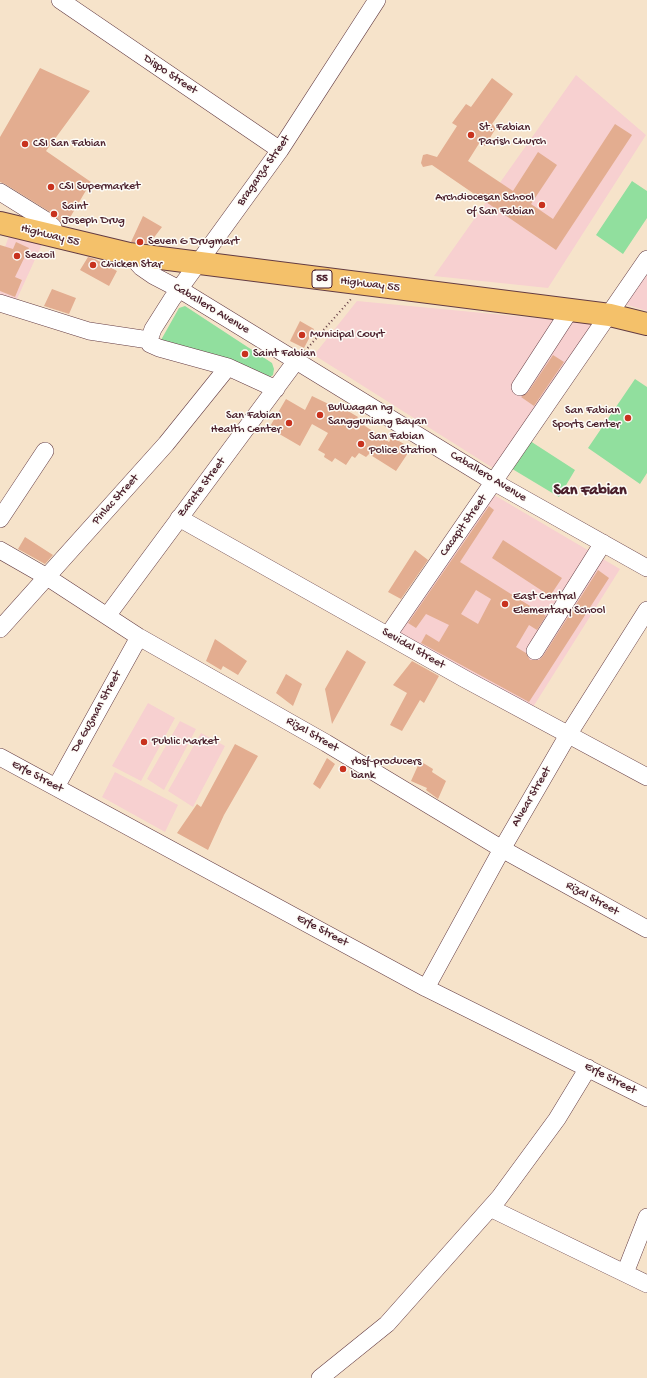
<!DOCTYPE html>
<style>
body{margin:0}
canvas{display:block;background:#f6e3ca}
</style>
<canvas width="647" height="1378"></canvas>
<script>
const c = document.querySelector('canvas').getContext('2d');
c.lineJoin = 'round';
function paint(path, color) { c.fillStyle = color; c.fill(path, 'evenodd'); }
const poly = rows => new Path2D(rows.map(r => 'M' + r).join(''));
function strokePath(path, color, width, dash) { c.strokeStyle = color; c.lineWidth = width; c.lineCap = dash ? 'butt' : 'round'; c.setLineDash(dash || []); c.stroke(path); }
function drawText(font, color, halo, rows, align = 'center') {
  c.font = font + ' "Gochi Hand",sans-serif'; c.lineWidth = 3; c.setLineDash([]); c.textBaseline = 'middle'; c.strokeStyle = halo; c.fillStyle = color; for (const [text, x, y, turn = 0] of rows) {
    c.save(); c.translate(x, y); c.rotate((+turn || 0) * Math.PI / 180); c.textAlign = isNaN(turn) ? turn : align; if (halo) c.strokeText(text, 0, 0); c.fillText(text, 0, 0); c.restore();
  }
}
paint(poly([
 [576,75,646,135,548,288,434,276],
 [11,231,43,242,16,301,0,294,0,260],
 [647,270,647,311,624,304],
 [357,301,599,324,493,468,314,355],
 [489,492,620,569,528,715,390,639],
 [148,703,175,718,141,781,112,766],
 [180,721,196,729,164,790,147,779],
 [201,733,225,746,193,807,168,791],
 [115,772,178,805,165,832,102,797]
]), '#f7d0d0');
paint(poly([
 [632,181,647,191,647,218,623,254,596,235],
 [185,306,272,363,274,369,273,375,270,377,161,340,179,308],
 [635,379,647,387,647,473,640,484,588,448],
 [527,439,575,470,559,497,509,467]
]), '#91df9e');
paint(poly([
 [40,68,90,91,46,151,91,182,65,226,50,212,5,184,0,182,0,137],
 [492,78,513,94,492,124,496,128,485,146,480,142,468,161,513,191,538,152,557,165,531,204,553,219,615,124,632,135,556,250,432,165,423,167,421,163,423,155,427,154,437,157,457,126,452,123,466,104,471,107],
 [143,216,162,227,149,244,131,242],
 [16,242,29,248,15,277,22,280,15,297,0,291,0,245,13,249],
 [88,257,95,259,117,271,109,286,80,270],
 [52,289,76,298,69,314,44,306],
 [300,321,314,329,304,348,290,341],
 [553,355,564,362,534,406,521,397,528,392],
 [312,396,341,410,343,408,358,417,356,420,389,442,392,437,404,444,401,448,408,453,396,471,369,454,366,457,359,453,355,458,352,456,346,465,335,458,332,462,324,457,325,454,318,450,328,433,312,424,300,446,269,428,286,399,305,410],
 [489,506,494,510,460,562,546,616,537,630,529,625,516,647,526,653,530,660,539,660,543,656,598,570,609,578,529,702,421,643,426,634,439,642,449,625,426,614,416,628,408,623],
 [476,590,491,599,478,624,461,614],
 [25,537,53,555,45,564,18,549],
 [503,540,562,578,550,596,492,558],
 [415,550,428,560,401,599,388,592],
 [215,639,247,661,238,675,223,666,221,670,206,661],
 [347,650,366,662,332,724,325,689],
 [412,661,439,676,424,703,420,700,402,731,390,725,407,693,393,685],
 [286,674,302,684,293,706,276,693],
 [235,744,258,756,224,815,208,850,177,833,197,804,201,807],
 [327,758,335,764,320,789,313,784],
 [420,761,433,769,432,772,446,781,438,799,426,790,427,788,411,781]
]), '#e3ad90');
const minor = poly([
 [60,0,280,150],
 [0,192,45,220,53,227,54,237],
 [129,254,141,267,154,276,179,289,494,482,647,568],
 [0,303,89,331,149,340],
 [149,340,153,329,172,299,280,150,377,0],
 [149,340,150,344,159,348,228,367,276,389],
 [520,387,570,310],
 [179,518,465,679,647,777],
 [0,519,45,451],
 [0,550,47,577,139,637,326,743,502,849,647,929],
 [107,616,296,361],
 [0,629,166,444,228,367],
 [388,635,647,259],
 [535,651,603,543],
 [0,757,426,988,647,1098],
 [56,787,139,637],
 [426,988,502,849,568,735,647,610],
 [490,1208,647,1284],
 [625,1273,647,1217],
 [320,1378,387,1324,499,1198,557,1119,588,1068]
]);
const highway = poly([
 [0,223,129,254,610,315,647,324]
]);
strokePath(minor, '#643c43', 18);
strokePath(highway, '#643c43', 24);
strokePath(poly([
 [305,351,351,299]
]), '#643c43', 2, [1, 3]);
strokePath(minor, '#fff', 17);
strokePath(highway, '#f4c16a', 22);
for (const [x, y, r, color] of [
 [471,135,4,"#c8321e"],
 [25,144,4,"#c8321e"],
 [51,187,4,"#c8321e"],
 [542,205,4,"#c8321e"],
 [54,214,4,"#c8321e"],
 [140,242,4,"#c8321e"],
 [17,256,4,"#c8321e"],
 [93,265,4,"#c8321e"],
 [302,335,4,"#c8321e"],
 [245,354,4,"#c8321e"],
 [320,415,4,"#c8321e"],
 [628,418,4,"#c8321e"],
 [289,423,4,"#c8321e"],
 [361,444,4,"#c8321e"],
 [505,604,4,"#c8321e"],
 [144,742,4,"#c8321e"],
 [343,769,4,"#c8321e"]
]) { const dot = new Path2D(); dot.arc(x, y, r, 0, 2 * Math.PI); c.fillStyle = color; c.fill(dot); strokePath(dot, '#fdfcf7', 1.5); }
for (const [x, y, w] of [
 [322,279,20]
]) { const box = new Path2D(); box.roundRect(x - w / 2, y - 9, w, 18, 3); c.fillStyle = '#fdfcf7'; c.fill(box); strokePath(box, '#4a1f2b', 1); }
drawText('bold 11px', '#4a1f2b', null, [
 ["55",322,279]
]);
drawText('12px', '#4a1f2b', '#fdfcf7', [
 ["Dispo Street",170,75,34],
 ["Braganza Street",264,171,-55],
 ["Highway 55",50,236,14],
 ["Highway 55",370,285,7],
 ["Caballero Avenue",211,309,31],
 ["Caballero Avenue",488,477,31],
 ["Zarate Street",202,488,-53],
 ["Pinlac Street",116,500,-48],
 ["Cacapit Street",464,526,-55],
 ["Sevidal Street",413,649,30],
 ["De Guzman Street",97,712,-61],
 ["Rizal Street",312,735,30],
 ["Erfe Street",37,777,28],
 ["Alvear Street",532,797,-60],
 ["Rizal Street",592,899,29],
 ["Erfe Street",322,931,28],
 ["Erfe Street",610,1079,27]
]);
drawText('12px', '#4a1f2b', '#fdfcf7', [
 ["St. Fabian",479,128],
 ["Parish Church",479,142],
 ["CSI San Fabian",33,144],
 ["CSI Supermarket",59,187],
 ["Archdiocesan School",534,198,"right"],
 ["of San Fabian",534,212,"right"],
 ["Saint",62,207],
 ["Joseph Drug",62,221],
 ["Seven G Drugmart",148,242],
 ["Seaoil",25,256],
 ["Chicken Star",101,265],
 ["Municipal Court",310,335],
 ["Saint Fabian",253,354],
 ["Bulwagan ng",328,408],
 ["Sangguniang Bayan",328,422],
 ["San Fabian",620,411,"right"],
 ["Sports Center",620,425,"right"],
 ["San Fabian",281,416,"right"],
 ["Health Center",281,430,"right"],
 ["San Fabian",369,437],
 ["Police Station",369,451],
 ["East Central",513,597],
 ["Elementary School",513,611],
 ["Public Market",152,742],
 ["rbsf-producers",351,762],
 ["bank",351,776]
], 'left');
drawText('bold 16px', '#4a1f2b', '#fdfcf7', [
 ["San Fabian",590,492]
]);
</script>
